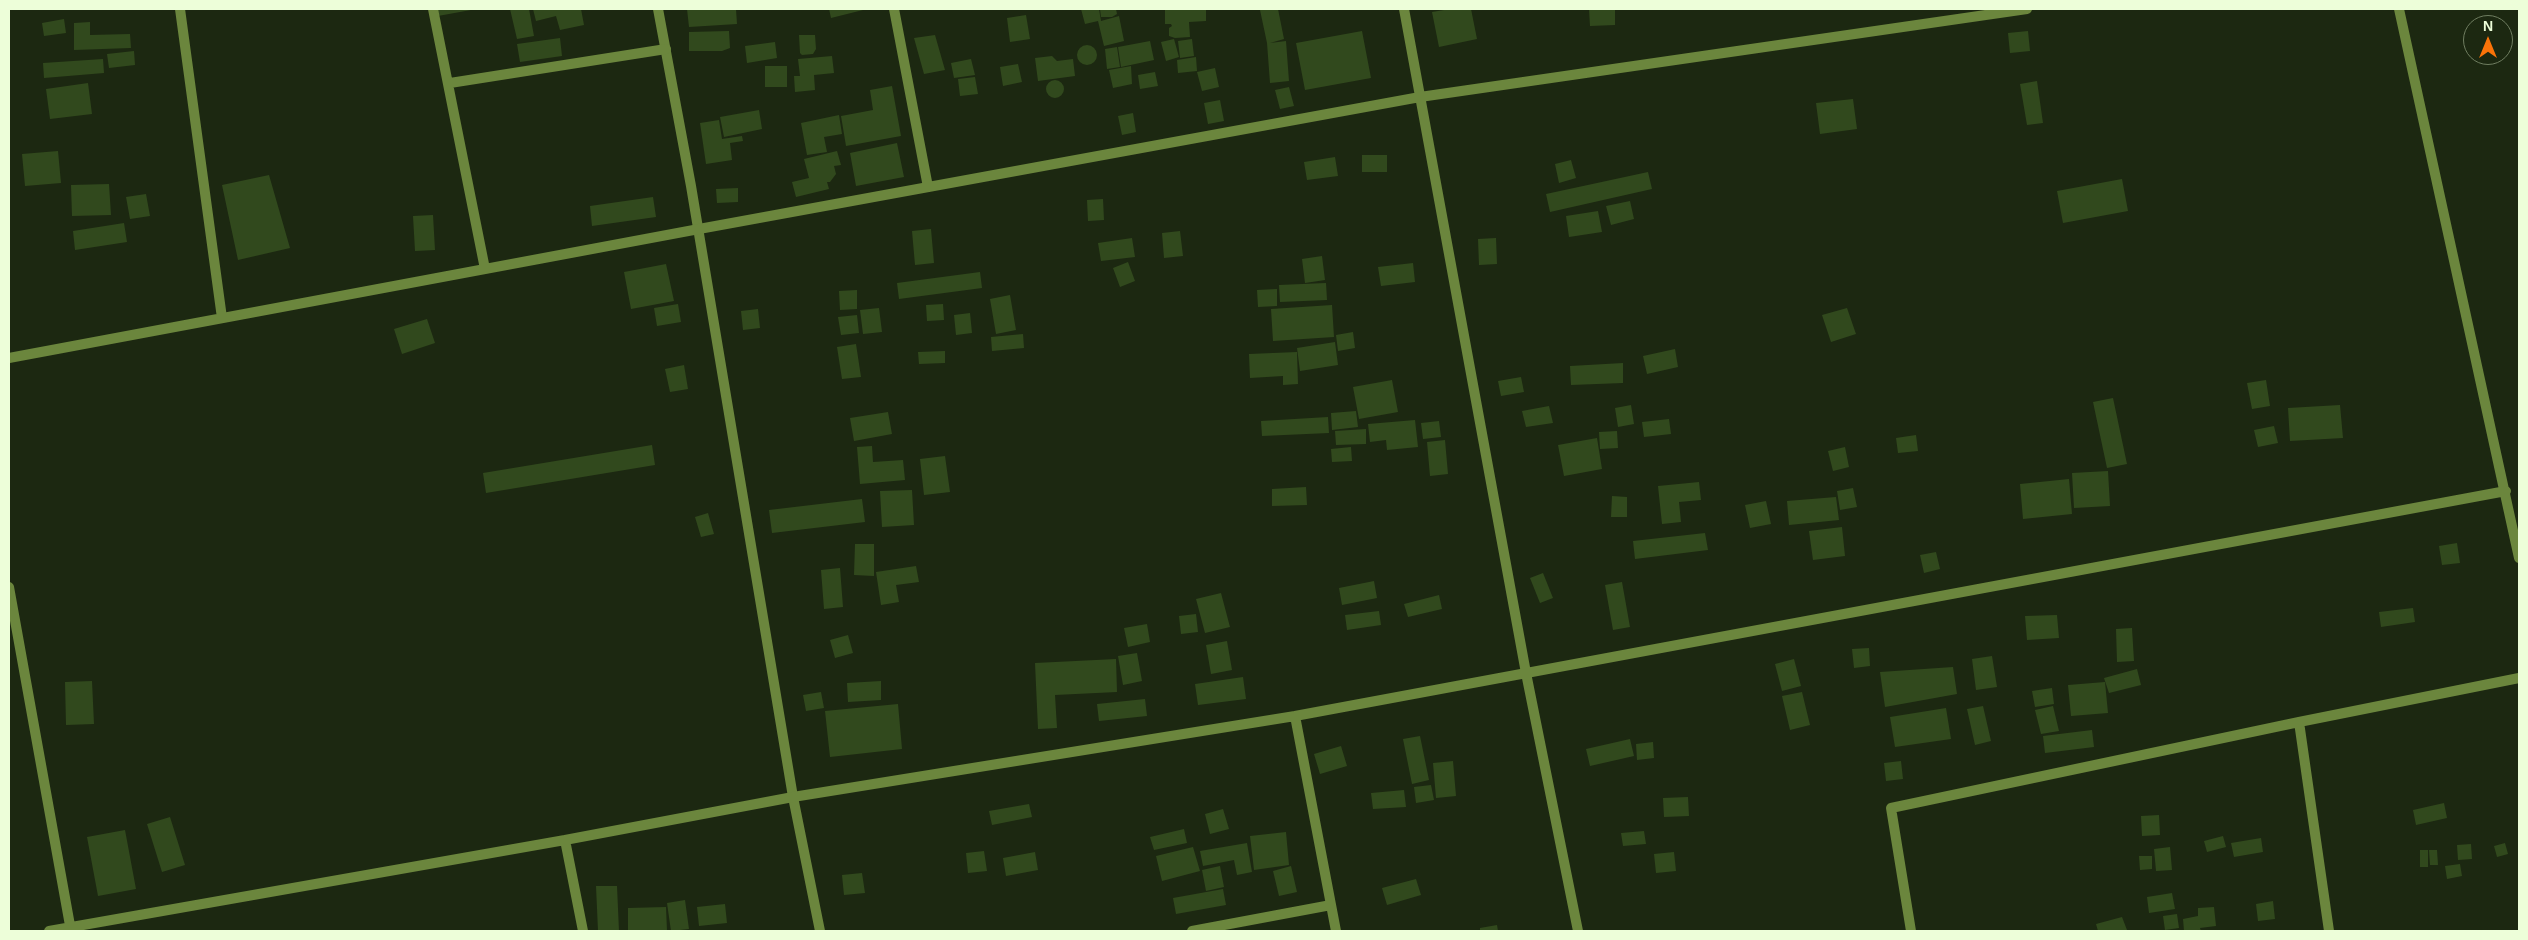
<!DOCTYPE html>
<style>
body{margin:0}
#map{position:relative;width:2528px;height:940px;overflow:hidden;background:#1c2811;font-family:Arial,sans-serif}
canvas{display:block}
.frame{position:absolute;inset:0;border:10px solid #edfed9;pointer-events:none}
.north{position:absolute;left:2463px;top:15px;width:50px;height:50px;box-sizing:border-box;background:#1c2811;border:1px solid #707e61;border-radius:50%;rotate:0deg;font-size:14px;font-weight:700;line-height:20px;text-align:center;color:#edfed9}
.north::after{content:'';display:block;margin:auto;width:18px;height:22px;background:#fa7309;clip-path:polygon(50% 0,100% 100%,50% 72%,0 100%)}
</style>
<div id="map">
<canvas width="2528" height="940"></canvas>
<div class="frame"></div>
<div class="north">N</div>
</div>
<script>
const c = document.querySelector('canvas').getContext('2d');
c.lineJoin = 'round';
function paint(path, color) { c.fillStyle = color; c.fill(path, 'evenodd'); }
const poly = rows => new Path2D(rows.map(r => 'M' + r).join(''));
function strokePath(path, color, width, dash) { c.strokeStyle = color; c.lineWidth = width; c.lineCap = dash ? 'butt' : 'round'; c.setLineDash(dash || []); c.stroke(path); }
paint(poly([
 [436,9,471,9,471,10,438,16],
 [510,9,529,9,534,36,517,39],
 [533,9,581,9,584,25,560,30,556,16,536,21],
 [687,9,736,9,737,24,689,27],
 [829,9,867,9,831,18],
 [1081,9,1099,9,1101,21,1119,16,1124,41,1104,46,1098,21,1085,24],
 [1100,9,1116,9,1117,14,1112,17,1101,17],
 [1165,9,1206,9,1206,21,1189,22,1190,37,1175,38,1169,36,1169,28,1172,26,1171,24,1165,24],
 [1268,9,1278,9,1284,39,1270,43,1286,41,1289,81,1270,83,1267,43,1260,10],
 [1450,9,1471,9,1477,39,1439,47,1432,12],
 [1589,9,1615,9,1615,25,1590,26],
 [1026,15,1030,39,1010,42,1007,18],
 [64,19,66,33,44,36,42,23],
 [90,22,90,35,130,34,131,48,74,50,74,23],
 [729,31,730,48,722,51,689,51,689,32],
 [1362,31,1371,78,1305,90,1296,43],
 [2028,31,2030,51,2010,53,2008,33],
 [799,35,815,35,816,49,813,54,802,55,800,53],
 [935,35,945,70,924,74,914,38],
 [560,38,562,56,520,62,517,44],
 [1174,39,1179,57,1166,61,1161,42],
 [1192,39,1194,56,1180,58,1178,41],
 [1150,41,1154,60,1121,67,1118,47],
 [775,42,777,58,747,63,745,46],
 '1077 55a10 10 0 1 1 20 0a10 10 0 1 1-20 0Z',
 [1117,47,1120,67,1107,69,1105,49],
 [134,51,135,65,109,68,107,54],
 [832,56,834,73,814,75,815,90,795,92,794,76,800,76,798,59],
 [1052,56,1057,61,1073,59,1075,76,1038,81,1035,58],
 [1196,57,1197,71,1178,73,1177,60],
 [103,59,104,73,44,78,43,63],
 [971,59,975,75,954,78,951,63],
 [1018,64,1022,82,1003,86,1000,67],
 [765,66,787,66,787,87,765,87],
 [1131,66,1132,84,1113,88,1109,70],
 [1215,68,1219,87,1202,91,1197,72],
 [1155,72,1158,86,1140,89,1138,75],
 [975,77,978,94,960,96,958,79],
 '1046 89a9 9 0 1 1 18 0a9 9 0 1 1-18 0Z',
 [2037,81,2043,123,2027,125,2020,84],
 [88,83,92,114,50,119,46,89],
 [892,86,901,136,846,146,841,116,873,110,870,90],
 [1289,87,1294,106,1280,109,1275,90],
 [1853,99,1857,129,1820,134,1816,103],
 [1220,100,1224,121,1208,124,1204,103],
 [759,110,762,129,724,137,720,117],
 [1133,113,1136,132,1122,135,1118,116],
 [839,115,842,134,824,137,827,152,807,155,801,123],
 [719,120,722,139,742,136,743,141,730,143,732,160,706,164,700,123],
 [897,143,904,177,856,186,850,153],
 [58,151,61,183,25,186,22,154],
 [837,151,841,165,834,166,836,174,830,182,827,182,829,189,796,197,792,182,809,178,804,159],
 [1362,155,1387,155,1387,172,1362,172],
 [1335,157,1338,176,1307,180,1304,162],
 [1571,160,1576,178,1559,183,1555,164],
 [1648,172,1652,189,1550,212,1546,194],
 [269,175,290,248,238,260,222,185],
 [2122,179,2128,211,2063,223,2057,191],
 [109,184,111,215,72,216,71,185],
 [738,188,738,202,717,203,716,189],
 [146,194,150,216,130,219,126,197],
 [653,197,656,217,592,226,590,206],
 [1103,199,1104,220,1088,221,1087,200],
 [1630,201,1634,219,1611,225,1606,206],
 [1598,211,1602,232,1569,237,1566,216],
 [433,215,435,250,415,251,413,216],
 [124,223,127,242,75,250,73,231],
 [931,229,934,263,915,265,912,231],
 [1180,231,1183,256,1164,258,1162,233],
 [1132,238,1135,257,1101,261,1098,243],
 [1496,238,1497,264,1479,265,1478,239],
 [1322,256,1325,280,1305,283,1302,259],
 [1128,262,1135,281,1120,287,1113,268],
 [1413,263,1415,282,1381,286,1378,267],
 [666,264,674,301,631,309,624,272],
 [980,272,982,288,899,299,897,283],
 [1326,283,1327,300,1280,302,1279,285],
 [1277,289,1277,306,1258,307,1257,290],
 [857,290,857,309,840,310,839,291],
 [1010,295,1016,330,996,334,990,299],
 [678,304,681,322,657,326,654,308],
 [943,304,944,320,927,321,926,305],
 [1332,305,1334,337,1273,341,1271,309],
 [879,308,882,332,863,334,860,310],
 [1847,308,1856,334,1831,342,1822,315],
 [758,309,760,328,743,330,741,311],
 [970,313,972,333,956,335,954,315],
 [857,315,859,333,841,335,838,317],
 [427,319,435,343,402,354,394,329],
 [1353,332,1355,348,1338,351,1336,335],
 [1023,334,1024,348,992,351,991,337],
 [1335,342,1338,365,1300,371,1297,348],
 [856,344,861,377,842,379,837,347],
 [1675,349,1678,367,1647,374,1643,356],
 [945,351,945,363,919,364,918,352],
 [1297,352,1298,384,1283,385,1283,376,1250,378,1249,354],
 [1623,363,1623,383,1571,385,1570,366],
 [684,365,688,389,670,392,665,369],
 [1521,377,1524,392,1501,396,1498,381],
 [1392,380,1398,412,1359,419,1353,387],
 [2266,380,2270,406,2252,409,2247,383],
 [2113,398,2127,464,2107,468,2093,402],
 [1631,405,1634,424,1618,427,1615,408],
 [2340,405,2343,438,2290,441,2288,408],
 [1549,406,1553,423,1526,427,1522,411],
 [1356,411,1358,427,1332,430,1331,413],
 [888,412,892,434,854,441,850,418],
 [1328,417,1329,433,1262,436,1261,421],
 [1669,419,1671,434,1644,437,1642,422],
 [1415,420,1418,447,1387,450,1386,440,1370,442,1368,424],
 [1439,421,1441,437,1423,439,1421,423],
 [2274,426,2278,443,2258,447,2254,430],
 [1366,429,1366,444,1336,445,1335,431],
 [1617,431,1618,448,1600,449,1599,432],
 [1916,435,1918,451,1898,453,1896,438],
 [1597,438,1602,469,1564,476,1558,445],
 [1445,440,1448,474,1430,476,1427,442],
 [652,445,655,465,486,493,483,473],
 [872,446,873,462,903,460,905,480,860,484,857,447],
 [1351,447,1352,461,1332,462,1331,449],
 [1845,447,1849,467,1833,471,1828,451],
 [945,456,950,492,924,495,920,459],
 [2108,471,2110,506,2074,508,2072,473],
 [2069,479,2072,514,2023,519,2020,484],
 [1699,482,1701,500,1679,502,1681,522,1662,524,1658,486],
 [1306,487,1307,505,1272,506,1272,489],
 [1853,488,1857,507,1840,510,1837,491],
 [912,490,914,525,882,527,880,491],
 [1612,496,1627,497,1627,517,1611,517],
 [1836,497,1839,520,1789,525,1787,501],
 [862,499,865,522,772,533,769,510],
 [1766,501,1771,524,1750,528,1745,505],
 [708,513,714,534,701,537,695,517],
 [1842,527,1845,556,1813,560,1809,531],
 [1705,533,1708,550,1635,559,1633,541],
 [2457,543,2460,563,2442,565,2439,546],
 [855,544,874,544,874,576,854,575],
 [1936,552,1940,569,1924,573,1920,555],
 [916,566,919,582,896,585,899,602,881,605,876,572],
 [840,568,843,607,824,609,821,570],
 [1543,573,1553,598,1540,603,1530,578],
 [1374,581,1377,598,1342,605,1339,588],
 [1622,582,1630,627,1613,630,1605,585],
 [1221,593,1230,627,1205,633,1196,599],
 [1439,595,1442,609,1408,617,1404,604],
 [2413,608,2415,622,2381,627,2379,612],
 [1379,611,1381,625,1347,630,1345,615],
 [1196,614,1198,632,1181,634,1179,616],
 [2057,615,2059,638,2027,640,2025,616],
 [1147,624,1150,642,1128,647,1124,628],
 [2132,628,2134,661,2117,662,2116,629],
 [848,635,853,653,835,658,830,640],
 [1227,641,1232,670,1211,674,1206,645],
 [1869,648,1870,666,1854,668,1852,649],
 [1137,653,1142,681,1123,685,1118,656],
 [1992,656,1997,687,1976,690,1972,659],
 [1116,659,1117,692,1055,695,1057,728,1038,729,1035,663],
 [1794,659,1801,686,1782,691,1775,664],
 [1953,667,1957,694,1885,707,1880,672],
 [2137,669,2141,685,2109,693,2104,678],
 [1243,677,1246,699,1198,705,1195,684],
 [92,681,94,724,66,725,65,682],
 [881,681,881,700,848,702,847,683],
 [2105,682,2108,713,2071,716,2068,685],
 [2052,688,2054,704,2035,707,2032,691],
 [821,692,824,708,806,711,803,695],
 [1802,692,1810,725,1790,730,1782,696],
 [1145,699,1147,716,1099,721,1097,704],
 [898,704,902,749,830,757,825,711],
 [1983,706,1991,741,1975,745,1967,709],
 [2053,706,2059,731,2041,734,2035,710],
 [1946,708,1951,739,1895,747,1890,717],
 [2092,730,2094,747,2045,753,2043,736],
 [1420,736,1429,780,1412,784,1403,739],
 [1630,739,1634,756,1590,766,1586,749],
 [1653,742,1654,758,1637,760,1636,744],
 [1341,746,1347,766,1320,774,1314,754],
 [1453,761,1456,796,1436,798,1433,763],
 [1901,761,1903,779,1886,781,1884,763],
 [1431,785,1434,800,1416,803,1414,787],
 [1404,790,1406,807,1373,809,1371,793],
 [1688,797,1689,816,1664,817,1663,798],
 [2444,803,2447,818,2416,825,2413,810],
 [1029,804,1032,817,992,825,989,811],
 [1223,809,1229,829,1210,834,1205,814],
 [2159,815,2160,835,2142,836,2141,816],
 [170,817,185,865,162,872,147,824],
 [1184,829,1187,843,1154,850,1150,837],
 [125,830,136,889,98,896,87,837],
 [1644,831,1646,844,1623,846,1621,833],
 [1286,832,1289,865,1254,870,1250,836],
 [2223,836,2226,847,2207,852,2204,841],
 [2261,838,2263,852,2234,857,2231,843],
 [1247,843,1252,872,1237,875,1234,860,1203,866,1200,851],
 [2505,843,2508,854,2497,857,2494,846],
 [2471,844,2472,859,2458,860,2457,845],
 [1193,847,1200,871,1162,881,1156,856],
 [2170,847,2172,870,2156,871,2154,849],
 [2420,850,2428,850,2428,867,2420,867],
 [2429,850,2437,850,2438,865,2430,865],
 [984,851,987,871,968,873,966,853],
 [1035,852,1038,870,1006,876,1003,858],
 [1674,852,1676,871,1656,873,1654,854],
 [2139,856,2152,856,2152,869,2140,870],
 [2460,864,2462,876,2447,879,2445,866],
 [1220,866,1224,887,1206,891,1202,870],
 [1291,866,1297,892,1279,896,1273,871],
 [862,873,865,893,844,895,842,875],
 [1416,879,1421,895,1387,905,1382,888],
 [596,886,617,886,619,931,598,931],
 [1223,889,1226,905,1176,914,1173,898],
 [2172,893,2175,909,2149,913,2147,897],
 [685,900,689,929,671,931,667,903],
 [2273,901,2275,919,2258,921,2256,904],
 [725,904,727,923,699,926,697,907],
 [666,907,667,931,628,931,628,908],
 [2214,907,2216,926,2200,928,2201,931,2184,931,2183,919,2198,916,2198,908],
 [2177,914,2179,928,2165,930,2163,916],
 [2122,917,2127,930,2098,931,2096,924],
 [1497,925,1498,931,1480,931,1480,928]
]), '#31491d');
strokePath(poly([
 [658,9,691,186,793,797,820,931]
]), '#6b863d', 10);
strokePath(poly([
 [180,9,222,318],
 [433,9,485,269],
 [894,9,928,187],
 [1404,9,1526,673,1578,931],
 [2399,9,2519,558],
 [450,83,666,49],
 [9,358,699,229,1420,97,2027,9],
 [9,587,71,931],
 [1295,716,1336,931],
 [2299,722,2329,931],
 [565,840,583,931],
 [49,931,565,840,793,797,1295,716,2506,491],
 [1192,931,1331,905],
 [1911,931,1891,808,2299,722,2519,678]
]), '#6b863d', 10);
</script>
